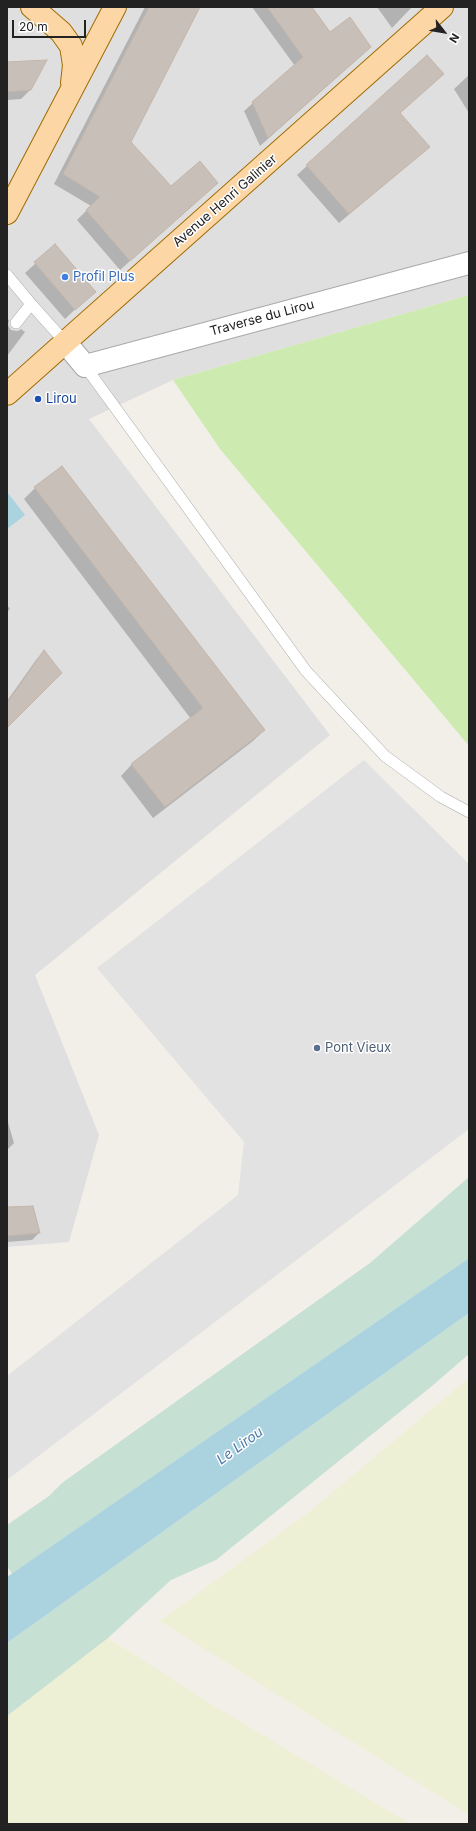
<!DOCTYPE html>
<style>
body{margin:0}
#map{position:relative;width:476px;height:1831px;overflow:hidden;background:#f2efe9;font-family:Inter,sans-serif}
canvas{display:block}
.frame{position:absolute;inset:0;border:8px solid #222;pointer-events:none}
.north{position:absolute;left:424px;top:12px;width:40px;height:40px;-webkit-text-stroke:3px #fff;paint-order:stroke;rotate:121deg;font-size:11px;font-weight:700;line-height:16px;text-align:center;color:#222}
.north::after{content:'';display:block;margin:auto;width:14px;height:18px;background:#222;clip-path:polygon(50% 0,100% 100%,50% 72%,0 100%)}
.scale{position:absolute;left:12px;top:20px;width:74px;height:18px;box-sizing:border-box;border:2px solid #222;border-top:0;padding-left:5px;font-size:12px;line-height:14px;white-space:nowrap;color:#222;-webkit-text-stroke:3px #fff;paint-order:stroke}
</style>
<div id="map">
<canvas width="476" height="1831"></canvas>
<div class="frame"></div>
<div class="north">N</div>
<div class="scale">20 m</div>
</div>
<script>
const c = document.querySelector('canvas').getContext('2d');
c.lineJoin = 'round';
function paint(path, color) { c.fillStyle = color; c.fill(path, 'evenodd'); }
const poly = rows => new Path2D(rows.map(r => 'M' + r).join(''));
function strokePath(path, color, width, dash) { c.strokeStyle = color; c.lineWidth = width; c.lineCap = dash ? 'butt' : 'round'; c.setLineDash(dash || []); c.stroke(path); }
function drawText(font, color, halo, rows, align = 'center') {
  c.font = font + ' Inter,sans-serif'; c.lineWidth = 3; c.setLineDash([]); c.textBaseline = 'middle'; c.strokeStyle = halo; c.fillStyle = color; for (const [text, x, y, turn = 0] of rows) {
    c.save(); c.translate(x, y); c.rotate((+turn || 0) * Math.PI / 180); c.textAlign = isNaN(turn) ? turn : align; if (halo) c.strokeText(text, 0, 0); c.fillText(text, 0, 0); c.restore();
  }
}
paint(poly([
 [7,7,469,7,469,295,173,380,89,419,330,735,35,975,99,1135,69,1242,7,1247]
]), '#e0dfdf');
paint(poly([
 [469,1378,469,1815,160,1621,309,1512],
 [108,1638,208,1702,410,1824,7,1824,7,1716]
]), '#eef0d5');
paint(poly([
 [469,295,469,746,220,449,173,380]
]), '#cdebb0');
paint(poly([
 [469,1177,469,1258,12,1574,7,1566,7,1525,49,1496,62,1483,370,1263],
 [469,1313,469,1354,432,1386,216,1560,171,1580,108,1638,7,1716,7,1643]
]), '#c6e0d4');
paint(poly([
 [364,760,469,864,469,1129,7,1480,7,1376,238,1195,244,1142,97,968]
]), '#e2e2e2');
paint(poly([
 [7,492,25,515,7,529],
 [469,1258,469,1313,7,1643,7,1577]
]), '#aad3df');
paint(poly([
 [145,7,199,7,130,142,171,187,207,192,120,270,77,220,91,206,54,184],
 [252,7,311,7,330,33,370,47,260,146,244,111,295,66],
 [377,7,412,7,392,28],
 [427,57,400,113,429,147,339,223,297,175],
 [7,63,30,90,21,99,7,100],
 [469,75,469,113,454,89],
 [55,246,84,301,65,319,25,273],
 [7,319,9,320,8,325,11,330,18,331,21,329,25,332,7,356],
 [35,488,264,730,253,741,153,818,121,776,132,764,191,719,24,499],
 [7,605,10,609,7,612],
 [43,652,7,727,7,701,36,660],
 [7,1119,14,1143,7,1150],
 [7,1208,39,1233,32,1240,7,1242]
]), '#0003');
const building = poly([
 [149,7,200,7,131,142,171,186,200,161,218,183,130,261,86,210,100,197,63,174,149,7],
 [267,7,312,7,330,32,350,17,371,47,268,138,252,102,303,57,267,7],
 [427,55,444,74,400,113,430,147,349,214,306,165,427,55],
 [47,60,31,90,7,92,7,62,47,60],
 [55,244,96,292,75,310,34,262,55,244],
 [62,466,265,730,165,807,131,764,203,708,34,487,62,466],
 [44,650,62,673,7,728,7,703,44,650],
 [33,1206,40,1233,7,1236,7,1207,33,1206]
]);
paint(building, '#c7bfb8');
strokePath(building, '#c4b6ab', 1);
const lane = poly([
 [7,275,31,304],
 [16,323,31,304,65,342],
 [85,366,306,671,385,756,441,797,469,812]
]);
const street = poly([
 [65,342,85,366,469,263]
]);
const primary = poly([
 [32,7,61,32,71,46,74,65,72,83],
 [7,213,115,7],
 [7,394,442,7]
]);
strokePath(lane, '#a9a9a9', 12);
strokePath(street, '#a9a9a9', 24);
strokePath(primary, '#a06b00', 24);
strokePath(lane, '#fff', 11);
strokePath(street, '#fff', 22);
strokePath(primary, '#fcd6a4', 22);
for (const [x, y, r, color] of [
 [65,277,4,"#3f7fe0"],
 [38,399,4,"#1a4fb4"],
 [317,1048,4,"#5c6f8a"]
]) { const dot = new Path2D(); dot.arc(x, y, r, 0, 2 * Math.PI); c.fillStyle = color; c.fill(dot); strokePath(dot, '#fff', 1.5); }
drawText('13px', '#222', '#fff', [
 ["Avenue Henri Galinier",225,201,-41],
 ["Traverse du Lirou",262,318,-15]
]);
drawText('13px', '#366cbe', '#fff', [
 ["Profil Plus",73,277]
], 'left');
drawText('13px', '#164399', '#fff', [
 ["Lirou",46,399]
], 'left');
drawText('13px', '#4e5e75', '#fff', [
 ["Pont Vieux",325,1048]
], 'left');
drawText('italic 14px', '#4a7aab', '#fff', [
 ["Le Lirou",240,1446,-36]
]);
</script>
